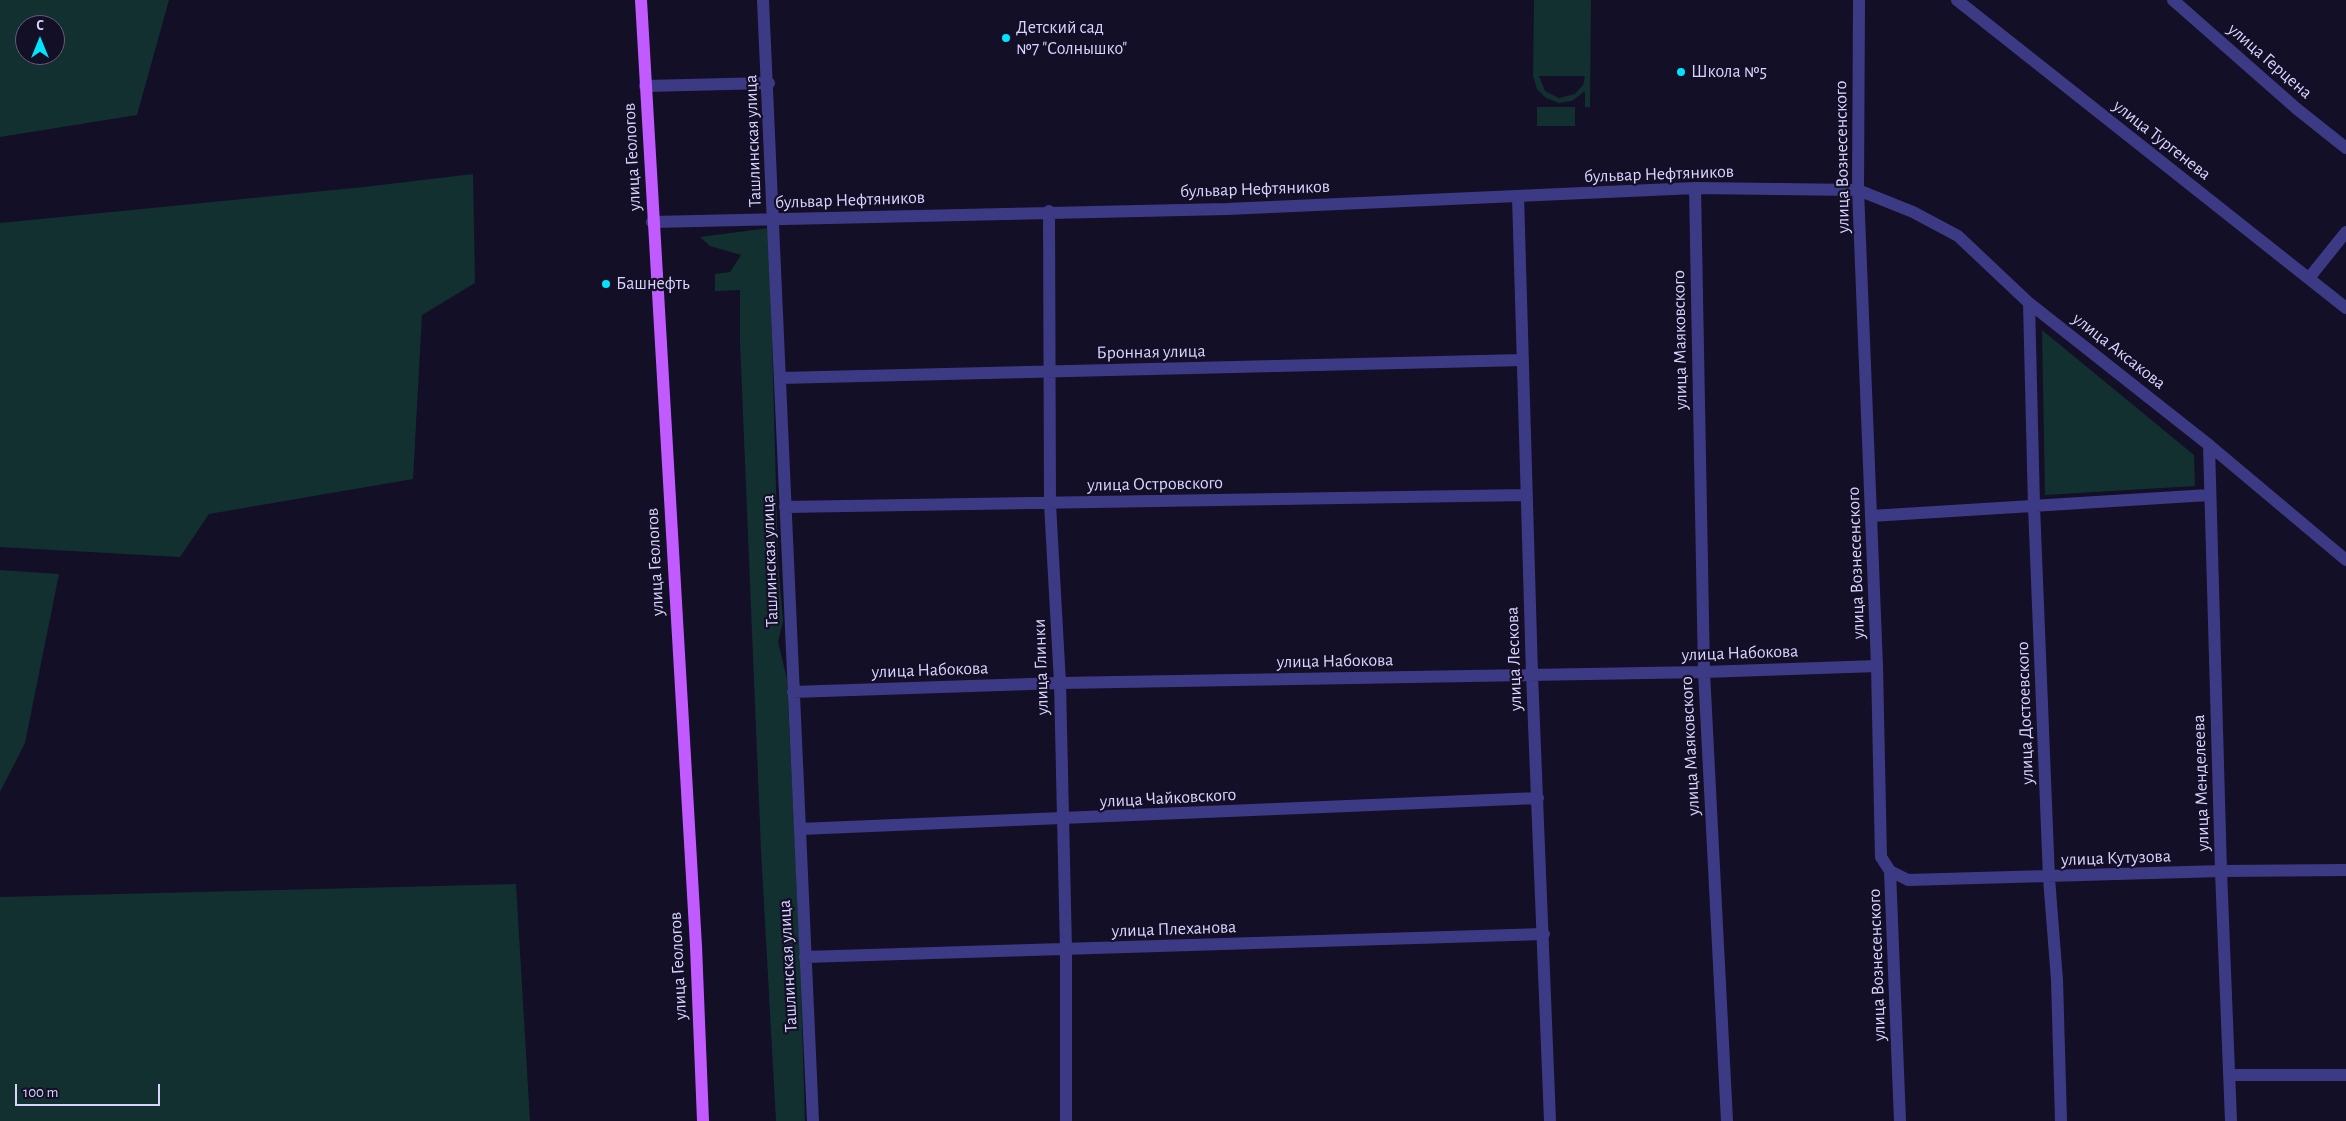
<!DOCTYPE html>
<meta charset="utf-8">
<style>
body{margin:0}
#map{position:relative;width:2346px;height:1121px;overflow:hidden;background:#130f26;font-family:"Alegreya Sans",sans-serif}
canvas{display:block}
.north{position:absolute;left:15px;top:15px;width:50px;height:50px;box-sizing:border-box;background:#130f26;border:1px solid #625e7d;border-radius:50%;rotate:0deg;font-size:14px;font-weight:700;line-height:20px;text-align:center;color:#d9d4ff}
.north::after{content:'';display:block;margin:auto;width:18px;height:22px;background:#00e5ff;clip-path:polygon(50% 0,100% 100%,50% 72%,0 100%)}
.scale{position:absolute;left:15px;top:1084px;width:145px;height:22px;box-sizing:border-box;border:2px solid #d9d4ff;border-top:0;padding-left:6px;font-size:15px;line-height:18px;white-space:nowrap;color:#d9d4ff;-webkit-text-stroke:4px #130f26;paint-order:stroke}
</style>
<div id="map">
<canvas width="2346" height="1121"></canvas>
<div class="north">С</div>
<div class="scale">100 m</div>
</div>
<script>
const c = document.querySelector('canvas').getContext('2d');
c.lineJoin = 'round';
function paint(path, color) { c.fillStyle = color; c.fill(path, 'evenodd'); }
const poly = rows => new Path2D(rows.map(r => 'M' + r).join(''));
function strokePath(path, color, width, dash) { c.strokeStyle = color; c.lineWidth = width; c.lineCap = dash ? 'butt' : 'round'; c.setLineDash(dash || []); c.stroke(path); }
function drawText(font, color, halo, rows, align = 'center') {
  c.font = font + ' "Alegreya Sans",sans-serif'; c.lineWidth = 4.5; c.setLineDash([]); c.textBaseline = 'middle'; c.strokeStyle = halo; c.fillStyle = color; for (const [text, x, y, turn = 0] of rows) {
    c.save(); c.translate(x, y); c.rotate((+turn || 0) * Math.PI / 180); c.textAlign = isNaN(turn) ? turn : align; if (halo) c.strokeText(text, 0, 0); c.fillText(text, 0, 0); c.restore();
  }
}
paint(poly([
 [0,0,169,0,137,115,0,137],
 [25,25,55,25,55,55,25,55],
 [1534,0,1591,0,1590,107,1585,107,1585,91,1572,101,1559,103,1546,98,1537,89,1533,76],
 [1539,76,1585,76,1583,85,1575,94,1559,98,1545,91],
 [1537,107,1575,107,1575,126,1537,126],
 [473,174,475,283,422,315,413,479,209,514,180,557,0,547,0,223,364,187],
 [769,228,778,562,783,621,778,642,787,679,800,953,805,1121,776,1121,761,850,740,342,740,290,715,291,715,274,730,272,741,255,710,246,700,237],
 [2042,330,2194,455,2195,486,2045,495],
 [0,570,59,574,25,743,0,792],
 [516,884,530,1121,0,1121,0,897]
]), '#12302f');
strokePath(poly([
 [763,0,813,1121],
 [1859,0,1858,190,1877,666,1881,857,1890,871,1900,1121],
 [1957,0,2346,308],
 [2173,0,2297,109,2346,148],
 [645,86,769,83],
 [1695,188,1704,672,1727,1121],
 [1518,196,1532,674,1550,1121],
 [1049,211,1050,504,1060,683,1066,950,1066,1121],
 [652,222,1227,209,1695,188,1858,190,1913,212,1958,236,2029,303,2209,445,2346,560],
 [2309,278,2346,232],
 [2029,303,2034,506,2049,878,2057,980,2061,1121],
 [780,378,1523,360],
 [2209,445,2221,871,2231,1121],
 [785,507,1526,495],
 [1871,516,2209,495],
 [793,692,1060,683,1704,672,1877,666],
 [800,829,1538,798],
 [1890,871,1908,880,2221,871,2346,870],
 [805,957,1544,934],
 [2230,1075,2346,1075]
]), '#3d3a85', 12);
strokePath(poly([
 [641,0,696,946,703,1121]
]), '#c25bff', 12);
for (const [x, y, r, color] of [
 [1006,38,5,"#00e5ff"],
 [1681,72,5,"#00e5ff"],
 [606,284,5,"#00e5ff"]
]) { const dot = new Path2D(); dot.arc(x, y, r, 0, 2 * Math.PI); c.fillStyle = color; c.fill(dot); strokePath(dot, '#130f26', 2); }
drawText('18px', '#d9d4ff', '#130f26', [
 ["Детский сад",1016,28],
 ["№7 \"Солнышко\"",1016,49],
 ["Школа №5",1691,72],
 ["Башнефть",616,284]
], 'left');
drawText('18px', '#d9d4ff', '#130f26', [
 ["улица Герцена",2270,61,41],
 ["улица Тургенева",2162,140,38],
 ["Ташлинская улица",753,141,-92],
 ["улица Геологов",632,157,-93],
 ["улица Вознесенского",1842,157,-91],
 ["бульвар Нефтяников",1659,174,-2],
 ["бульвар Нефтяников",1255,189,-2],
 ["бульвар Нефтяников",850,200,-2],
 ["улица Маяковского",1680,340,-91],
 ["улица Аксакова",2119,351,38],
 ["Бронная улица",1151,352,-1],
 ["улица Островского",1155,484,-1],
 ["Ташлинская улица",770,561,-92],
 ["улица Геологов",655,562,-93],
 ["улица Вознесенского",1856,563,-92],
 ["улица Набокова",1740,653,-2],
 ["улица Лескова",1514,659,-92],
 ["улица Набокова",1335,661,-1],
 ["улица Глинки",1041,667,-92],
 ["улица Набокова",930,670,-2],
 ["улица Достоевского",2025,713,-92],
 ["улица Маяковского",1690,746,-93],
 ["улица Менделеева",2201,783,-92],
 ["улица Чайковского",1168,798,-3],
 ["улица Кутузова",2116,858,-2],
 ["улица Плеханова",1174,929,-2],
 ["улица Вознесенского",1877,965,-92],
 ["улица Геологов",678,966,-93],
 ["Ташлинская улица",788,966,-93]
]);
</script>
